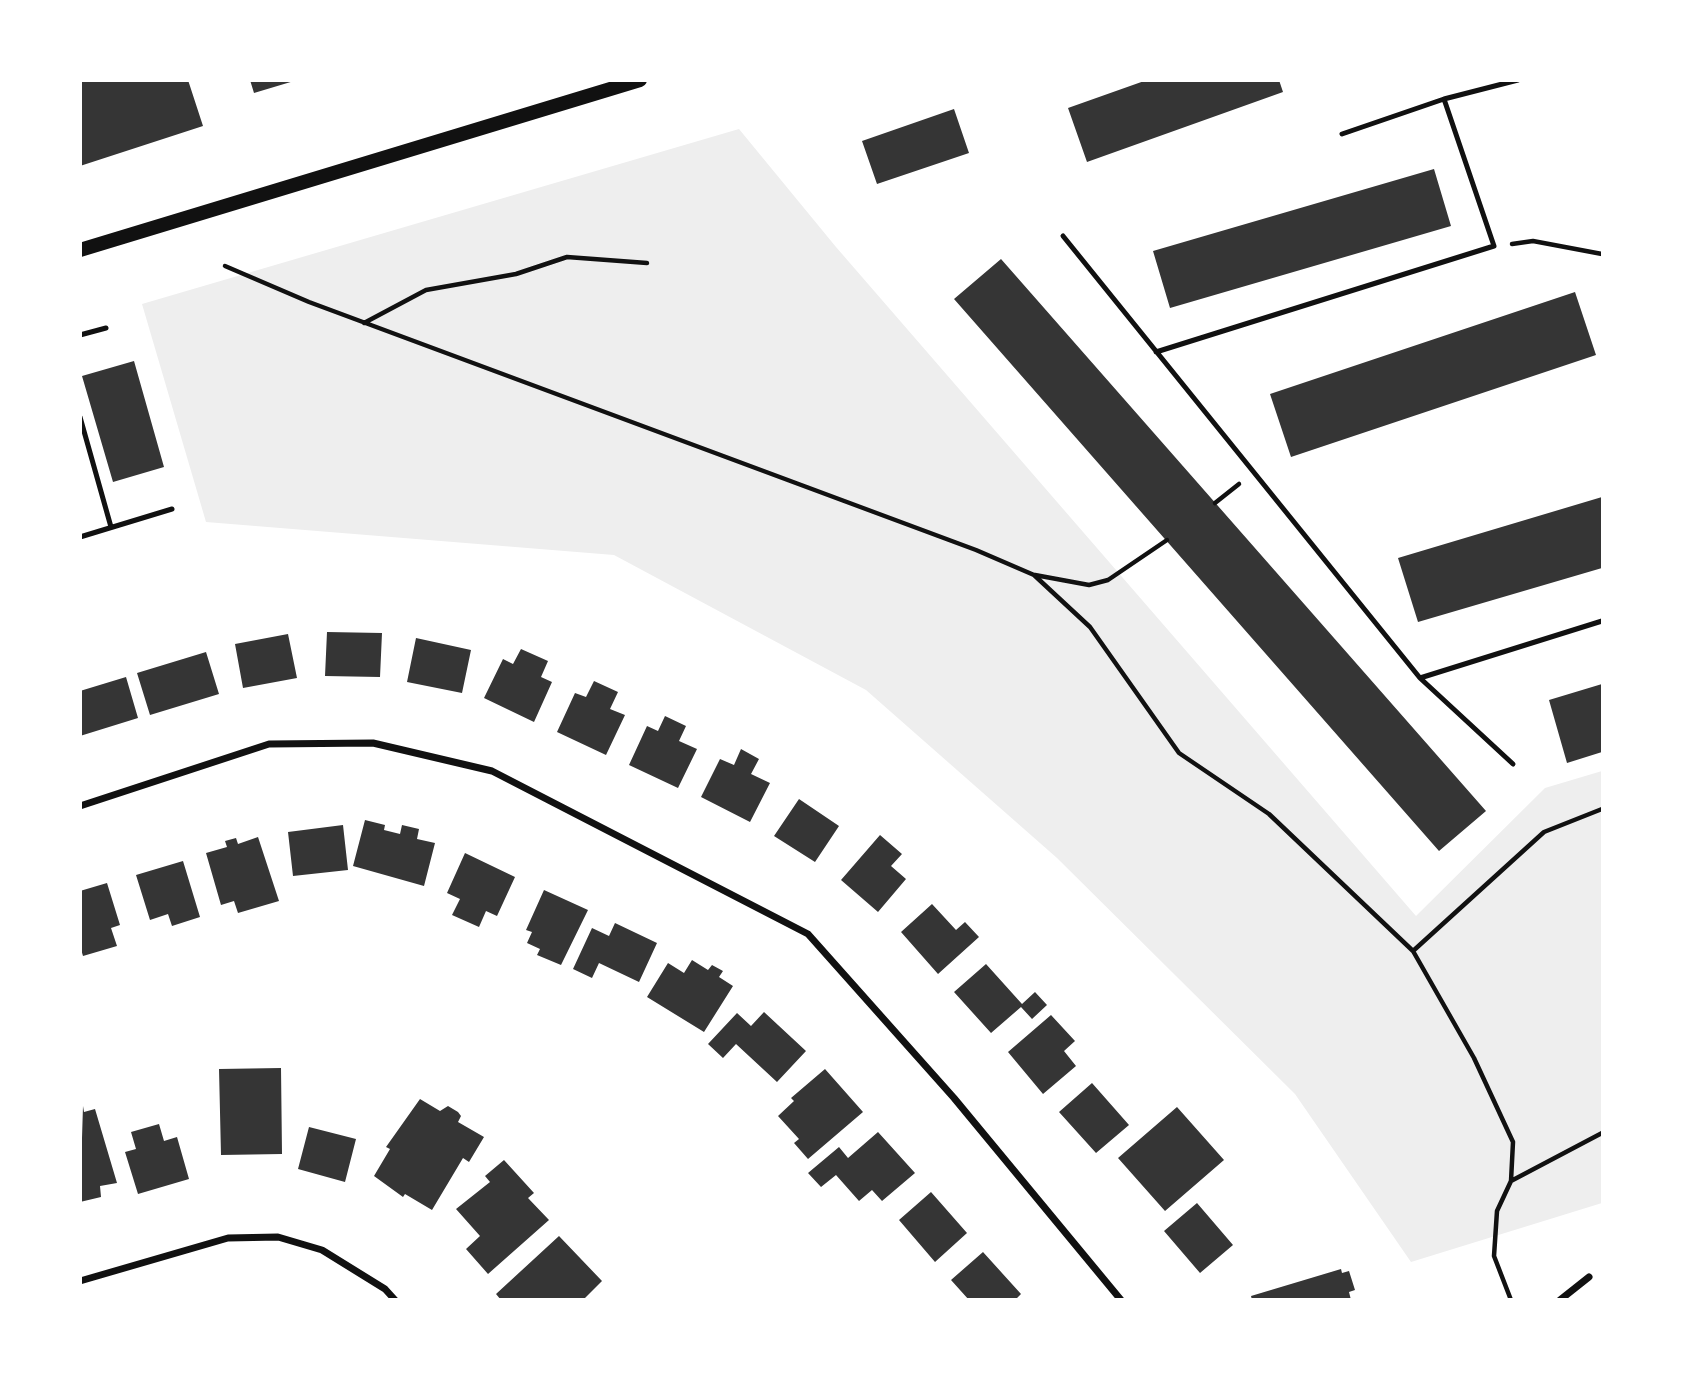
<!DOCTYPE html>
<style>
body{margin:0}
#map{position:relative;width:1683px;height:1380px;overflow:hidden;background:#fff;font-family:"PT Sans Narrow",sans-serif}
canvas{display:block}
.frame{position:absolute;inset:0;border:82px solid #fff;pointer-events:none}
</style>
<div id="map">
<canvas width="1683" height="1380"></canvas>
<div class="frame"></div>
</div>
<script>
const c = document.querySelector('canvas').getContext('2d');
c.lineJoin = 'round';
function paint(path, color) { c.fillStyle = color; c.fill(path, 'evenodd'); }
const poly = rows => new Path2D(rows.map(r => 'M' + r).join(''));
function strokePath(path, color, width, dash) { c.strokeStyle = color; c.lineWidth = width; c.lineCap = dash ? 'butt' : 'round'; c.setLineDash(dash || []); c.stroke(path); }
paint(poly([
 [739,129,836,247,1416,916,1545,788,1602,771,1602,1203,1411,1262,1295,1094,1057,858,866,690,614,555,206,522,142,304]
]), '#eee');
paint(poly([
 [80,80,188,80,203,126,80,166],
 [250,80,294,80,294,81,254,93],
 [1147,80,1279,80,1283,92,1087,162,1068,108],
 [954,109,969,153,877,184,862,141],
 [1434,169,1451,226,1170,308,1153,251],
 [1001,259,1486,811,1439,851,954,299],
 [1575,292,1596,355,1291,457,1270,394],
 [134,361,164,467,113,482,82,376],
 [1602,497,1602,568,1418,622,1398,558],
 [327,632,382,633,380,677,325,676],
 [288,634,297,678,243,688,235,644],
 [416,638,471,650,462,693,407,682],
 [521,649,548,661,541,677,552,682,534,722,484,698,503,659,513,664],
 [206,652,219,694,150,715,137,673],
 [126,677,138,718,80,736,80,691],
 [594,681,618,692,610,709,625,715,606,755,557,732,575,693,586,697],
 [1602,684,1602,752,1567,763,1549,700],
 [665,716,686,726,679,741,697,749,678,788,629,765,647,726,658,731],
 [741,749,759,759,751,774,770,783,750,822,701,797,720,759,734,765],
 [799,799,839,826,815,862,774,836],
 [365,820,385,825,384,830,400,834,402,825,419,829,417,839,435,843,424,886,353,866],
 [343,825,348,870,293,876,288,832],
 [880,835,902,854,891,866,906,879,878,912,841,880],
 [258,837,279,901,238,913,234,901,221,905,206,853,227,847,225,841,236,838,238,844],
 [465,853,515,877,497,916,486,911,479,927,452,915,460,899,447,893],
 [183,861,200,917,172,926,168,914,150,920,136,875],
 [107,883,120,925,111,928,117,946,83,956,80,946,80,891],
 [544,890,588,910,561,965,537,955,540,949,527,943,532,932,526,930],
 [932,904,956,930,965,922,979,937,938,974,901,932],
 [615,923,657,943,639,982,599,963,592,978,573,969,592,928,609,936],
 [692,960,708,970,712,965,723,971,719,977,733,986,704,1032,647,997,668,963,684,973],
 [986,964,1022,1004,1035,992,1047,1005,1032,1019,1021,1007,991,1033,954,992],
 [764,1012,806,1051,777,1082,736,1044,723,1058,708,1044,737,1013,751,1026],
 [1051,1015,1075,1041,1064,1051,1076,1066,1043,1094,1008,1052],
 [281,1068,282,1154,221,1155,219,1069],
 [825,1069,863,1112,808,1159,794,1143,799,1139,778,1116,794,1101,791,1098],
 [1092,1083,1129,1125,1096,1153,1059,1112],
 [420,1099,440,1111,448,1106,458,1112,461,1116,458,1122,484,1137,469,1162,463,1158,432,1210,405,1194,403,1197,374,1176,390,1149,386,1147],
 [83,1106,84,1112,95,1109,117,1183,100,1186,101,1197,80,1202],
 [1177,1107,1224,1160,1165,1211,1118,1158],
 [159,1124,164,1141,177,1137,189,1179,138,1194,125,1152,136,1149,131,1132],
 [309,1127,356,1139,345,1182,298,1169],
 [878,1132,915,1173,882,1201,872,1190,859,1201,836,1175,821,1187,808,1173,839,1147,848,1158],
 [504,1160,534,1193,528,1198,549,1220,488,1274,466,1249,480,1236,456,1209,490,1182,485,1176],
 [931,1192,967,1233,935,1262,899,1220],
 [1197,1203,1233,1245,1200,1273,1164,1231],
 [559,1236,602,1281,583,1300,501,1300,496,1294],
 [983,1252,1021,1294,1015,1300,969,1300,951,1280],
 [1341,1269,1342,1273,1349,1271,1355,1290,1349,1292,1351,1300,1252,1300,1251,1296]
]), '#353535');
strokePath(poly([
 [1512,244,1533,241,1602,254],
 [225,266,309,302,976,550,1034,575,1090,627,1179,753,1269,814,1413,951,1474,1058,1513,1142,1511,1181,1497,1211,1494,1256,1511,1300],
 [364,323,426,290,516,274,567,257,647,263],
 [1215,503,1239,484],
 [1035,575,1089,585,1108,580,1167,540],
 [1413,951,1544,832,1602,809],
 [1511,1181,1602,1133]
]), '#111', 4.5);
strokePath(poly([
 [1342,134,1444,99,1518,80],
 [1063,236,1420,678,1602,621],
 [80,335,106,328],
 [1156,352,1494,246,1444,99],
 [80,417,111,527],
 [80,537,172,509],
 [1420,678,1513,764]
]), '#111', 5);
strokePath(poly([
 [80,806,269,744,373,743,492,771,808,934,954,1098,1121,1300],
 [80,1281,228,1238,278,1237,322,1250,385,1289,395,1300],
 [1560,1300,1589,1277]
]), '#111', 7);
strokePath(poly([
 [80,250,640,80]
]), '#111', 14);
</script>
